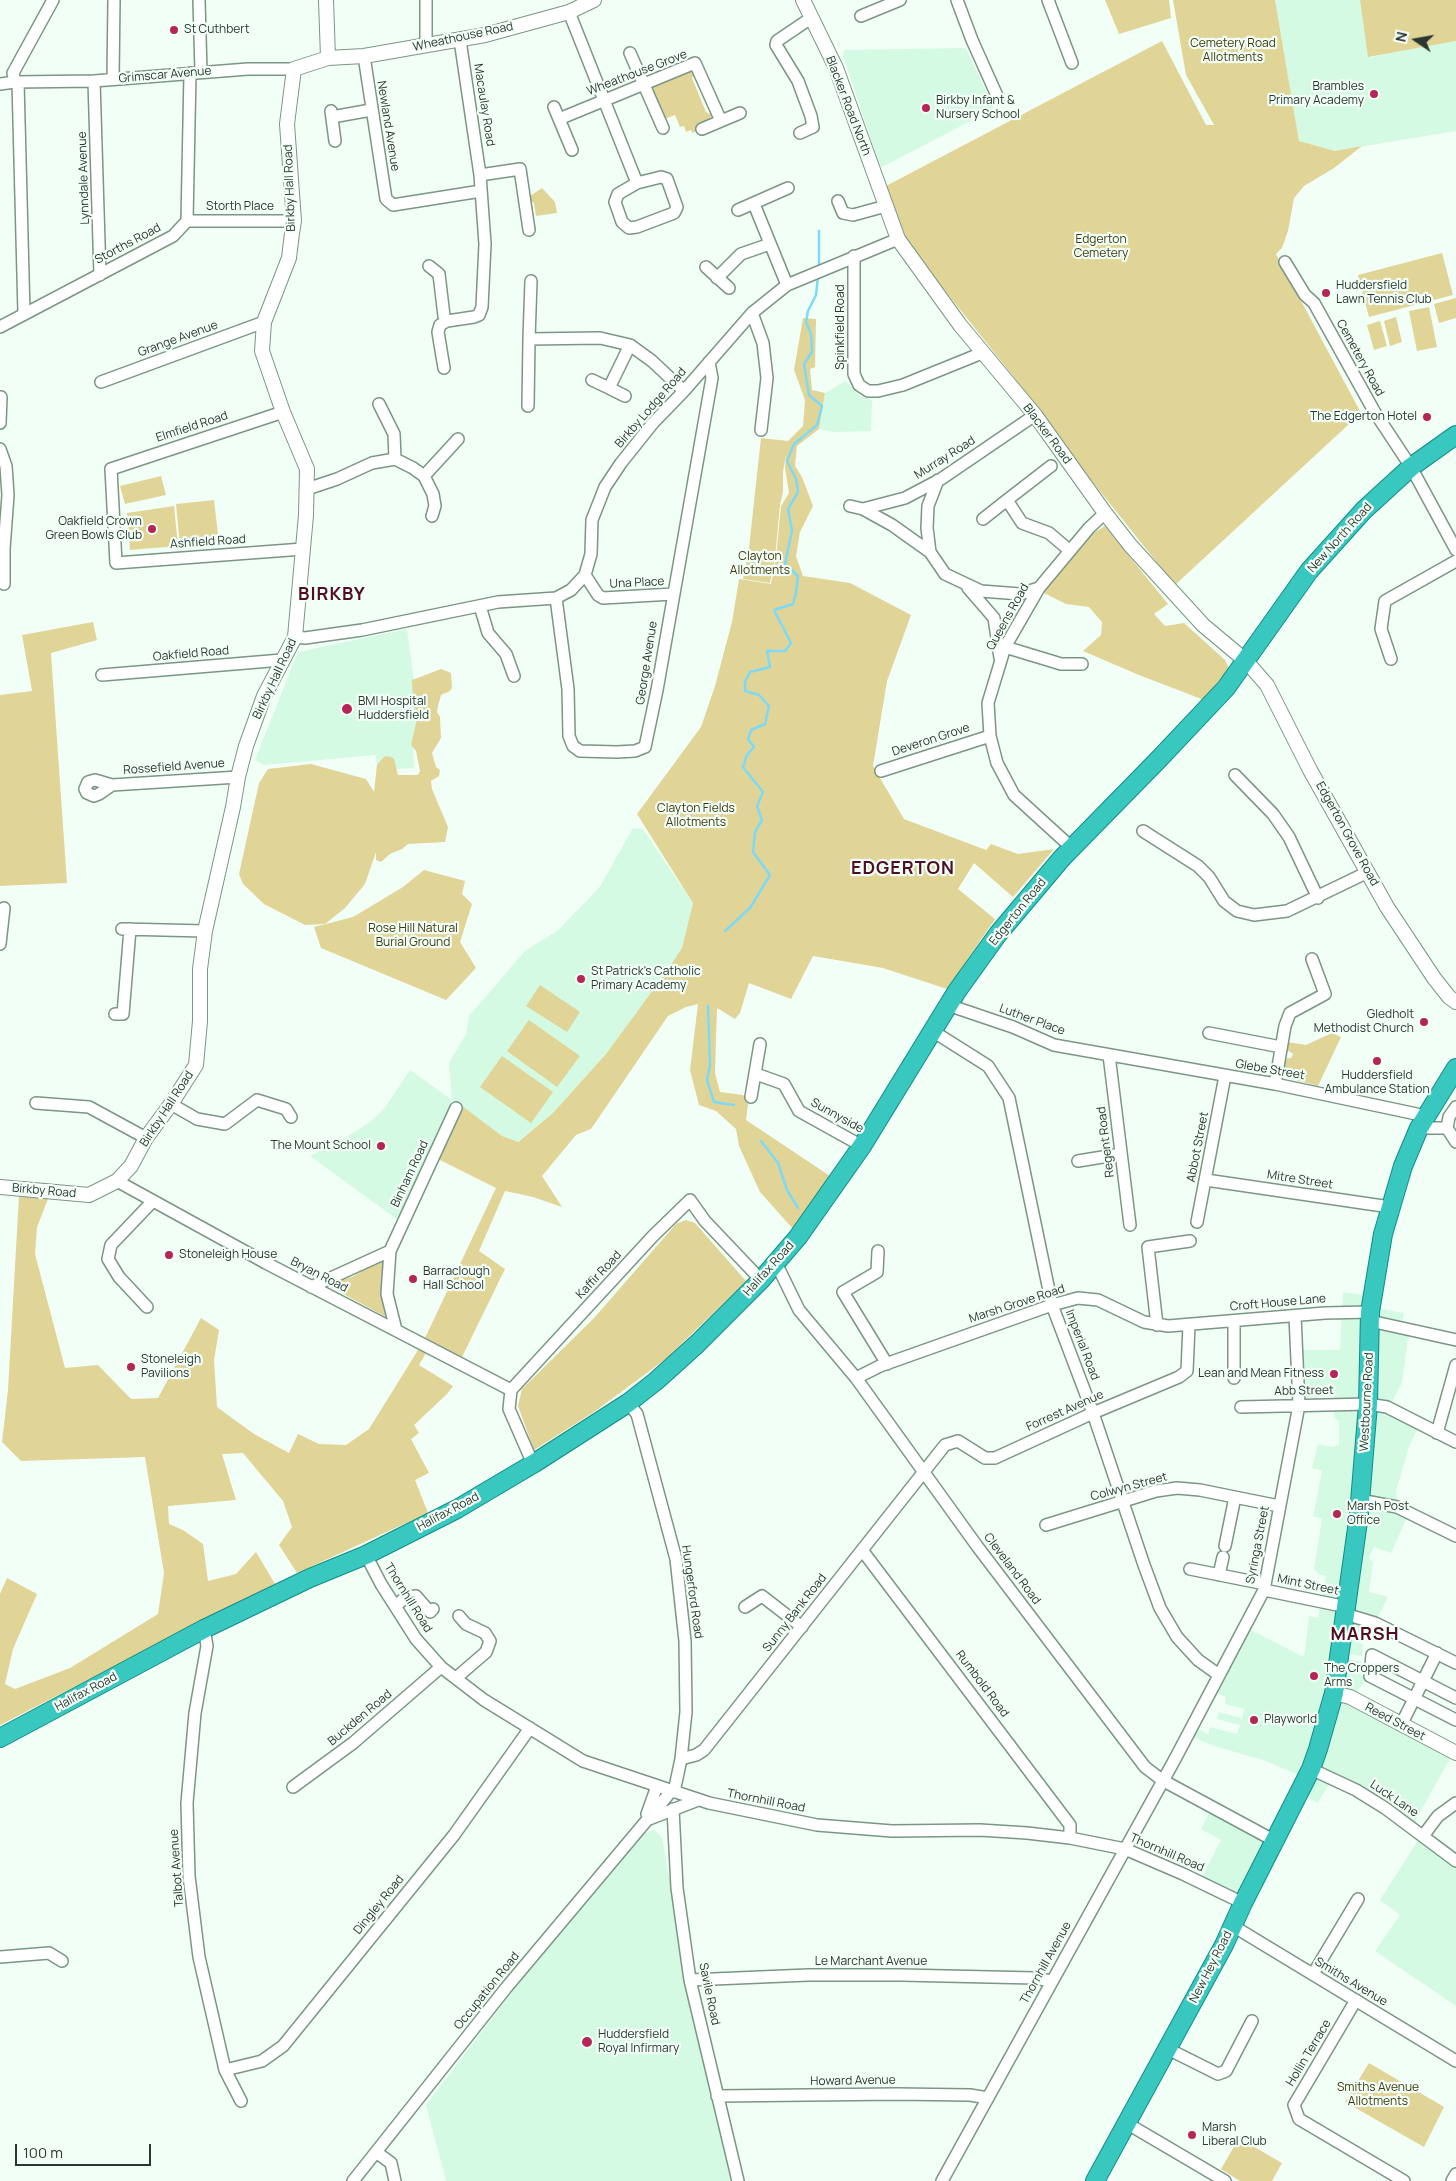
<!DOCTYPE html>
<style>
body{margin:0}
#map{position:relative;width:1456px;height:2181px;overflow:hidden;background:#f2fff7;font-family:Manrope,sans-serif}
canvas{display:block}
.north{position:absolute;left:1391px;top:15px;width:50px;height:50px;-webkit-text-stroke:4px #f2fff7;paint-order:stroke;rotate:282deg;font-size:14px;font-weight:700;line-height:20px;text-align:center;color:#2a362f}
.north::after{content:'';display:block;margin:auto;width:18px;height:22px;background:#2a362f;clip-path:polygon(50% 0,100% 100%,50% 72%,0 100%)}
.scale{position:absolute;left:15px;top:2144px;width:136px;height:22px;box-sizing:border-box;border:2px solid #2a362f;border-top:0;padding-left:6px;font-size:15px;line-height:18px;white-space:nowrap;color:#2a362f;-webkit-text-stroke:4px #f2fff7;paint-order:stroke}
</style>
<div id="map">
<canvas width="1456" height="2181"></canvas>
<div class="north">N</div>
<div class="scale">100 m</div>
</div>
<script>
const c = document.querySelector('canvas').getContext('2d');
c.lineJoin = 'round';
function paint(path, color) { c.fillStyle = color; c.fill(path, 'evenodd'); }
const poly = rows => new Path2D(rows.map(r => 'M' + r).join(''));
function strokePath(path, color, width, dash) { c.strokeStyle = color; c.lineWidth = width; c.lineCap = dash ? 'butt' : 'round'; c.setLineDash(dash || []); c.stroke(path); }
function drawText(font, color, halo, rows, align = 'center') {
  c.font = font + ' Manrope,sans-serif'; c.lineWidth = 4.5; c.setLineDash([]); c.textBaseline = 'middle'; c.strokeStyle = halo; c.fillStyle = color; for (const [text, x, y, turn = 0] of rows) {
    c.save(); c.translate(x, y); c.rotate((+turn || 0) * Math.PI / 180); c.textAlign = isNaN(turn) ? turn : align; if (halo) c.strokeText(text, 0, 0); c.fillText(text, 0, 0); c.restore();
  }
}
paint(poly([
 [1275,0,1360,0,1369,57,1456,41,1456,131,1335,151,1299,141],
 [966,48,993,107,992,110,882,167,880,166,843,56,844,50],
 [846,381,860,396,872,400,871,431,833,432,819,429,825,393],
 [407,629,422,739,413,741,414,768,377,770,376,755,264,765,255,760,298,652],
 [633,828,643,829,693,903,687,929,682,948,668,971,606,1054,553,1113,517,1142,502,1136,452,1100,398,1220,310,1156,345,1138,370,1122,384,1109,410,1070,452,1100,449,1063,466,1034,469,1016,525,951,557,931,599,888],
 [1343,1292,1372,1296,1371,1307,1404,1313,1401,1327,1409,1330,1402,1383,1389,1408,1420,1424,1409,1447,1396,1491,1397,1507,1409,1513,1391,1553,1374,1547,1369,1558,1373,1562,1369,1592,1388,1597,1375,1623,1366,1619,1360,1633,1359,1643,1363,1644,1362,1656,1340,1654,1339,1659,1361,1661,1361,1666,1338,1665,1337,1670,1361,1671,1361,1675,1367,1678,1352,1698,1454,1752,1411,1828,1332,1778,1318,1803,1299,1793,1306,1778,1263,1760,1214,1746,1188,1735,1193,1726,1208,1734,1210,1727,1237,1734,1240,1725,1217,1719,1219,1712,1241,1718,1241,1721,1246,1704,1244,1709,1225,1704,1226,1697,1211,1691,1245,1627,1304,1657,1309,1616,1318,1618,1326,1576,1320,1575,1314,1569,1322,1519,1313,1516,1322,1471,1312,1468,1318,1444,1333,1447,1339,1444,1339,1421,1334,1417,1334,1396,1307,1398,1303,1350,1340,1350],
 [1209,1813,1269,1844,1242,1898,1202,1877,1221,1840,1201,1829],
 [654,1830,662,1837,688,1984,731,2181,446,2181,426,2105,533,1964,641,1834],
 [1419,1839,1456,1861,1456,2006,1375,1951,1400,1915,1380,1900]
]), '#d4fae3');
paint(poly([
 [1105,0,1169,0,1171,18,1119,34],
 [1173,0,1275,0,1299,141,1335,151,1362,146,1334,168,1304,186,1294,198,1288,231,1282,248,1276,254,1361,413,1175,585,1083,470,1017,381,942,287,906,238,886,186,1162,41,1206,125,1214,125,1186,75],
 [1360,0,1456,0,1456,41,1368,57],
 [688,69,695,71,692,78,706,112,712,115,708,121,698,124,700,130,692,133,691,130,686,132,684,126,680,127,675,115,664,119,651,88,653,85,658,83,659,85,685,74],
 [542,188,555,202,557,213,536,216,534,203,530,200,530,196],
 [1442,253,1453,295,1369,317,1358,275],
 [1456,298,1456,318,1439,323,1434,304],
 [1429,307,1437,347,1417,351,1409,311],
 [1396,317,1402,342,1390,346,1384,321],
 [803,318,816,319,815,367,810,369,812,390,825,393,819,429,797,446,795,466,802,477,813,506,800,532,796,556,803,576,850,583,911,615,887,681,873,766,904,819,986,850,991,844,1018,854,1054,849,1013,897,974,863,958,889,995,919,947,989,883,968,813,956,791,999,749,983,740,1013,735,1019,717,1008,715,1073,720,1092,743,1095,748,1104,746,1120,830,1176,793,1229,760,1192,739,1146,736,1129,716,1111,699,1105,690,1070,698,1004,686,1007,668,1016,591,1129,576,1135,542,1176,562,1207,533,1197,505,1191,479,1251,505,1269,462,1357,425,1338,496,1188,438,1159,462,1106,502,1136,518,1142,553,1113,606,1054,667,971,682,948,693,903,637,814,701,727,715,686,732,622,739,579,771,584,776,558,781,506,789,493,785,468,786,455,783,472,783,492,780,505,775,558,770,583,743,579,749,548,761,438,788,441,803,426,805,400,794,370],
 [1380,321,1387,346,1374,350,1367,325],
 [161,476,166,495,125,504,120,486],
 [214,500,219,542,180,546,176,504],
 [174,506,178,546,130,550,127,513],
 [1105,526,1168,604,1154,614,1165,626,1184,623,1225,660,1229,668,1204,700,1139,675,1083,651,1101,635,1102,622,1089,607,1066,604,1042,592,1090,535],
 [93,622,97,640,51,653,67,883,0,886,0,695,32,691,22,635],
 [441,669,451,673,452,688,450,691,441,695,438,706,437,712,440,717,441,738,432,753,436,767,440,770,439,776,431,781,432,789,448,827,445,842,408,844,402,849,390,854,381,862,376,860,376,852,365,884,345,908,325,924,305,925,264,904,243,884,239,874,259,783,268,769,311,764,366,779,374,792,377,765,385,756,391,757,394,759,398,775,418,775,420,771,416,751,411,745,417,719,413,700,412,680],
 [424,870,465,881,462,894,472,904,460,942,476,968,446,1000,321,948,314,927,353,917,403,887],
 [540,985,580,1012,567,1032,526,1006],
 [529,1020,580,1056,557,1087,507,1051],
 [1332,1033,1341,1037,1318,1086,1284,1077,1281,1069,1284,1059,1291,1058,1293,1054,1286,1049,1287,1042,1306,1045],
 [502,1056,553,1092,531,1123,480,1087],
 [19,1196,48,1199,37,1227,35,1254,65,1368,98,1365,131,1399,158,1398,201,1318,219,1330,214,1360,217,1407,254,1434,289,1453,298,1434,319,1444,346,1445,369,1429,420,1347,427,1351,419,1365,453,1386,447,1394,414,1425,419,1433,411,1439,429,1473,415,1480,428,1513,297,1573,279,1545,292,1527,283,1501,243,1453,222,1454,236,1500,168,1506,169,1524,183,1530,203,1544,208,1581,236,1574,256,1552,275,1584,0,1725,0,1594,7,1578,37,1594,13,1649,5,1684,15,1689,70,1668,158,1614,164,1573,145,1457,21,1461,2,1442,8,1390],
 [686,1220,695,1223,746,1281,667,1358,594,1412,534,1450,518,1406,522,1389,594,1318,676,1224],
 [383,1259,383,1294,388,1318,325,1284,352,1277],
 [1369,2063,1444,2107,1424,2147,1345,2102],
 [1239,2138,1282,2163,1272,2181,1240,2181,1221,2169]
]), '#e1d497');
strokePath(poly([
 [819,231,819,268],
 [725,931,750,908,770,875,753,852,755,832,762,820,757,806,763,792,743,767,747,755,754,747,748,739,751,730,765,724,769,706,759,695,745,691,745,682,750,672,770,667,767,651,785,651,791,643,774,610,793,604,796,593,798,576,785,564,792,531,788,509,798,492,796,479,787,461,794,444,817,425,822,406,809,395,804,364,812,352,811,334,806,322,808,311,816,295,818,276],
 [708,1006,710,1065,707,1080,714,1102,734,1105],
 [761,1141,778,1163,787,1190,798,1208]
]), '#7ddaf6', 2.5);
const minor = poly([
 [199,0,201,72],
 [957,0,972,40,998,98],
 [1048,0,1072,63],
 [569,12,637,183,661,177,667,179,677,207,674,213,637,227,629,228,622,222,615,202,618,194,637,183],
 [861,16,900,0],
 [426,46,426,0],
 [630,53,663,128],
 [364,56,386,199,393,205,481,191],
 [113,79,114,0],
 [94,81,100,275],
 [15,82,13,73,53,0],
 [18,82,24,314],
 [0,84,15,82,94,81,248,69,294,69],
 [554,107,572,150],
 [331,111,335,141],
 [332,117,371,110],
 [559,119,695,63,721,121],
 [702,129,740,113],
 [800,133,813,127,811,116,798,81,776,45,777,41,811,18],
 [480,175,520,169,529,230],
 [838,201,843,213,853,215,886,206],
 [754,204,787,285],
 [738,210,788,188],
 [187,221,294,221],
 [854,256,854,374,859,385,868,391,878,391,903,385,982,353],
 [1285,262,1305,295,1314,303,1374,411,1411,467,1456,550],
 [429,266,439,274,444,316,447,321],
 [706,267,729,288],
 [717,278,741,254,770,244],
 [752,313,763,343,767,378,761,430],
 [0,327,173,236,187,221,190,73],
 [529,339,531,281],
 [444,368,438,332,440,325,447,321,474,317,479,315,482,307,485,244,480,175,460,40],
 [592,380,609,388,630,345],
 [101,382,264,322],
 [609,388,625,396],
 [379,404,394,434,395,459],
 [528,406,529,339,600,338,630,345,652,361,684,391],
 [283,412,111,469,116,563,303,549],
 [0,423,1,397],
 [0,449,6,466,8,495,4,549,4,584],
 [1051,466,1007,500,1022,523,1049,533,1069,550],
 [424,476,458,439],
 [938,480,928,506,927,528,930,552,945,574,981,591,1020,594,1039,588],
 [307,489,337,479,372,463,395,459,413,468,424,476,433,494,435,506,432,516],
 [850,506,863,509,892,525,930,552],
 [863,509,905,498,941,479,1035,415],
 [983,519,1007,500],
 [585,575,598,595,603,598,673,594],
 [968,588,994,618,1000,658],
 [556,598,568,689,569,736,573,746,580,751,617,752,635,751,645,747,657,690,712,378,709,362],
 [480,606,488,633,506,654,514,676],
 [295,637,305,638,362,630,498,602,556,598,571,590,585,575,591,554,592,520,605,487,621,463,653,423,684,391,752,313,787,285,898,239],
 [1005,647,1061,664,1082,664],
 [1391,659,1381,629,1385,601,1456,561],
 [102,675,282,660],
 [881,771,990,736],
 [1235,775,1273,814,1289,837,1318,898],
 [112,785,95,780,88,782,85,789,87,793,94,796,99,794,112,785,238,777],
 [1143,831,1198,866,1209,877,1224,901,1237,911,1254,915,1287,911,1368,872],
 [1071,847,1014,795,997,763,990,736,988,703,1005,647,1039,588,1089,528,1105,513],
 [122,929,205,931],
 [0,944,4,908],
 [948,1005,1013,1027,1054,1045,1275,1084,1426,1116],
 [115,1014,123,1014,130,929],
 [931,1030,988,1066,1009,1098,1052,1305,1093,1413,1144,1565,1160,1608,1177,1637,1198,1660,1219,1675],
 [1209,1033,1281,1047],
 [1109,1055,1130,1225],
 [756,1074,784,1084,799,1111,862,1146],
 [1275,1084,1285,1026,1290,1013,1325,994,1312,959],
 [751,1097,760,1044],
 [36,1103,89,1107,146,1138],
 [171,1104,197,1119,225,1124,257,1100,286,1109,291,1117],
 [1456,1107,1449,1117,1447,1128,1456,1142],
 [1419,1128,1447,1128],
 [1078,1161,1121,1154],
 [1206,1180,1390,1207],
 [117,1181,266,1263,511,1390],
 [1197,1222,1225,1076],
 [878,1251,877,1272,843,1292,887,1364],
 [776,1263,799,1310,856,1378,977,1546,1145,1767,1162,1780,1275,1841],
 [311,1287,390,1251],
 [147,1307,119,1277,108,1259,111,1245,153,1201],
 [1234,1321,1234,1378],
 [1370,1321,1456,1340],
 [1157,1325,1148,1247,1190,1241],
 [396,1330,387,1294,390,1251,456,1108],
 [856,1378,880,1366,1052,1305,1078,1298,1098,1300,1144,1322,1168,1326,1325,1313,1370,1312],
 [628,1403,637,1414,676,1559,685,1641,686,1712,681,1759,674,1792],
 [1241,1407,1368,1404,1387,1407,1456,1442],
 [1437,1433,1456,1365],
 [533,1464,509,1409,511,1390,653,1236,690,1200,705,1221,761,1280],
 [1360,1500,1397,1507,1456,1536],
 [1046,1525,1156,1491,1177,1488,1200,1490,1279,1506],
 [1225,1546,1235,1497],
 [862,1550,1070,1825,1070,1838],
 [366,1555,381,1584,416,1639,441,1667,484,1700,583,1761,709,1803,817,1825,892,1831,980,1830,1027,1833,1070,1838,1125,1849,1183,1874,1243,1903],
 [1190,1569,1265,1584],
 [1219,1575,1223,1557],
 [1264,1590,1347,1607],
 [395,1606,405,1598,416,1596,430,1612,433,1609],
 [745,1607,762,1596,802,1627],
 [1345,1614,1375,1623,1456,1663],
 [204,1629,207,1646,195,1713,187,1803,189,1876,199,1957,225,2070,241,2101],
 [456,1678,486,1652,490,1641,485,1633,466,1624,459,1616],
 [1456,1698,1372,1655,1370,1676,1456,1720],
 [1401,1725,1437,1653],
 [681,1759,696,1755,704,1750,945,1445,958,1441,985,1458,995,1458,1093,1413,1179,1377,1187,1371,1189,1325],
 [1311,1769,1356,1790,1385,1808,1456,1861],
 [293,1787,353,1743,441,1667],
 [673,1809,677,1888,690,1980,738,2181],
 [647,1814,657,1786],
 [649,1819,698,1800],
 [1423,1836,1438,1816,1456,1803],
 [1233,1926,1456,2061],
 [0,1957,49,1953,62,1961],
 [1313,1974,1358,1899],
 [690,1980,808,1975,901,1975,1035,1978,1051,1981],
 [1356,2000,1294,2105,1299,2119,1404,2181],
 [1168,2049,1218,2074,1226,2071,1252,2021],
 [225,2070,262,2061,283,2046,454,1835,530,1728],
 [717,2096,897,2094,970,2095,988,2098],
 [1128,2124,1225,2181],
 [376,2152,391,2163,395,2181],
 [353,2181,506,1988,668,1795,670,1790],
 [942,2181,1175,1759,1264,1590,1299,1405,1295,1316],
 [1452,2181,1456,2174]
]);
const tertiary = poly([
 [326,0,328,58],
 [803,0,836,68,898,239,960,325,1035,415,1105,513,1130,545,1203,625,1246,661,1267,685,1310,770,1387,907,1434,978,1449,997,1456,1002],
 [0,1187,89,1195,117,1181,131,1166,146,1138,171,1104,196,1065,200,1021,200,969,205,931,233,807,238,777,246,746,264,696,295,637,306,515,307,469,283,412,262,351,264,322,289,258,292,233,294,221,287,124,294,69,328,58,364,56,485,35,569,12,594,0],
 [1334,1693,1350,1697,1456,1753]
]);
const trunk = poly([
 [0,1738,204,1629,310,1578,366,1555,457,1509,533,1464,628,1403,656,1381,697,1344,761,1280,798,1237,862,1146,957,991,998,934,1062,858,1159,759,1226,688,1309,571,1364,510,1411,467,1456,435],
 [1095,2181,1224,1945,1243,1903,1311,1769,1318,1749,1334,1693,1359,1514,1368,1404,1370,1312,1383,1234,1403,1166,1419,1128,1456,1068]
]);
strokePath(minor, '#7a9685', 14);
strokePath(tertiary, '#7a9685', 16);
strokePath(trunk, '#138c84', 20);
strokePath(minor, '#fff', 11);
strokePath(tertiary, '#fff', 14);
strokePath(trunk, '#38c8c0', 18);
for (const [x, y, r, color] of [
 [174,30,5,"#b52657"],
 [1374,94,5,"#b52657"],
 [926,108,5,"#b52657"],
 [1326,293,5,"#b52657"],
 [1427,417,5,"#b52657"],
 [152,529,5,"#b52657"],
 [347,709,6,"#b52657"],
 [581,979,5,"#b52657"],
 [1424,1022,5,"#b52657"],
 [1377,1061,5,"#b52657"],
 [381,1146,5,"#b52657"],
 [169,1255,5,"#b52657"],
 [413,1279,5,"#b52657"],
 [131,1367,5,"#b52657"],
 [1334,1374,5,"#b52657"],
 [1337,1514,5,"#b52657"],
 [1314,1676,5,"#b52657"],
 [1254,1720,5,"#b52657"],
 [587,2042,6,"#b52657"],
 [1192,2135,5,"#b52657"]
]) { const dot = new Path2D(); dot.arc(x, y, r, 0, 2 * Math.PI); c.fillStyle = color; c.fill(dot); strokePath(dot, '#f2fff7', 2); }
drawText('12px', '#2a362f', '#f2fff7', [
 ["St Cuthbert",184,30],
 ["Brambles",1364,87,"right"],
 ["Primary Academy",1364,101,"right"],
 ["Birkby Infant &",936,101],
 ["Nursery School",936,115],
 ["Huddersfield",1336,286],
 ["Lawn Tennis Club",1336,300],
 ["The Edgerton Hotel",1417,417,"right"],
 ["Oakfield Crown",142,522,"right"],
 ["Green Bowls Club",142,536,"right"],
 ["BMI Hospital",358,702],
 ["Huddersfield",358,716],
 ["St Patrick's Catholic",591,972],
 ["Primary Academy",591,986],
 ["Gledholt",1414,1015,"right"],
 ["Methodist Church",1414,1029,"right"],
 ["Huddersfield",1377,1076,"center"],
 ["Ambulance Station",1377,1090,"center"],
 ["The Mount School",371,1146,"right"],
 ["Stoneleigh House",179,1255],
 ["Barraclough",423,1272],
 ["Hall School",423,1286],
 ["Stoneleigh",141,1360],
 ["Pavilions",141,1374],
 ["Lean and Mean Fitness",1324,1374,"right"],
 ["Marsh Post",1347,1507],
 ["Office",1347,1521],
 ["The Croppers",1324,1669],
 ["Arms",1324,1683],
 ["Playworld",1264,1720],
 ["Huddersfield",598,2035],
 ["Royal Infirmary",598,2049],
 ["Marsh",1202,2128],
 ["Liberal Club",1202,2142]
], 'left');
drawText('12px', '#2a362f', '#f2fff7', [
 ["Wheathouse Road",463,37,-12],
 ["Wheathouse Grove",637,73,-21],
 ["Grimscar Avenue",165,75,-5],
 ["Macaulay Road",484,105,81],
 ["Blacker Road North",848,106,69],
 ["Newland Avenue",388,126,81],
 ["Lynndale Avenue",84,178,-92],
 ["Birkby Hall Road",290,188,-92],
 ["Storth Place",240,207],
 ["Storths Road",128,244,-28],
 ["Spinkfield Road",841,327,-90],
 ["Grange Avenue",178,339,-20],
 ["Cemetery Road",1360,358,61],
 ["Birkby Lodge Road",651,408,-49],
 ["Elmfield Road",192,427,-18],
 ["Blacker Road",1047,434,53],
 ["Murray Road",945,458,-32],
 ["New North Road",1340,538,-48],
 ["Ashfield Road",208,542,-4],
 ["Una Place",637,583,-3],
 ["Queens Road",1008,617,-61],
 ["Oakfield Road",191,654,-5],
 ["George Avenue",647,663,-81],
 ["Birkby Hall Road",275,679,-65],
 ["Deveron Grove",931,740,-18],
 ["Rossefield Avenue",174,767,-4],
 ["Edgerton Grove Road",1347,834,61],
 ["Edgerton Road",1018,912,-51],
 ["Luther Place",1032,1020,20],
 ["Glebe Street",1270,1070,10],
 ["Birkby Hall Road",167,1109,-57],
 ["Sunnyside",837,1116,29],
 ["Regent Road",1106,1142,-97],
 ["Abbot Street",1198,1147,-79],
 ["Binham Road",410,1174,-65],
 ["Mitre Street",1300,1180,9],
 ["Birkby Road",44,1191,5],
 ["Halifax Road",769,1269,-48],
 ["Bryan Road",319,1275,27],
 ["Kaffir Road",599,1275,-47],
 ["Croft House Lane",1278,1303,-5],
 ["Marsh Grove Road",1017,1304,-18],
 ["Imperial Road",1082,1345,69],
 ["Abb Street",1304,1391,-1],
 ["Westbourne Road",1367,1402,-87],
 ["Forrest Avenue",1065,1411,-24],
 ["Colwyn Street",1129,1487,-15],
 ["Halifax Road",448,1512,-28],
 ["Syringa Street",1258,1545,-79],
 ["Cleveland Road",1012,1569,53],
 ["Mint Street",1308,1585,12],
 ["Hungerford Road",692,1592,82],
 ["Thornhill Road",408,1598,58],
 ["Sunny Bank Road",795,1613,-52],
 ["Rumbold Road",982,1684,53],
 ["Halifax Road",86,1692,-28],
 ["Buckden Road",360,1718,-40],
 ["Reed Street",1395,1722,28],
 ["Luck Lane",1394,1799,34],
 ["Thornhill Road",766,1801,11],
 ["Thornhill Road",1167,1853,23],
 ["Talbot Avenue",177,1868,-94],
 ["Dingley Road",379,1905,-51],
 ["Le Marchant Avenue",871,1962],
 ["Thornhill Avenue",1046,1963,-61],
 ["New Hey Road",1211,1967,-63],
 ["Smiths Avenue",1351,1982,31],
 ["Occupation Road",487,1991,-51],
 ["Savile Road",709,1994,78],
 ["Hollin Terrace",1309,2053,-59],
 ["Howard Avenue",853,2081,-1]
]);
drawText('12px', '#41390e', '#f2fff7', [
 ["Cemetery Road",1233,44],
 ["Allotments",1233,58],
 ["Edgerton",1101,240],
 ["Cemetery",1101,254],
 ["Clayton",760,557],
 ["Allotments",760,571],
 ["Clayton Fields",696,809],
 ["Allotments",696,823],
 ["Rose Hill Natural",413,929],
 ["Burial Ground",413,943],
 ["Smiths Avenue",1378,2088],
 ["Allotments",1378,2102]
]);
c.letterSpacing = '1px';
drawText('bold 18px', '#510d24', '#f2fff7', [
 ["BIRKBY",332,595],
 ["EDGERTON",903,869],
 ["MARSH",1365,1635]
]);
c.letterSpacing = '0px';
</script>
